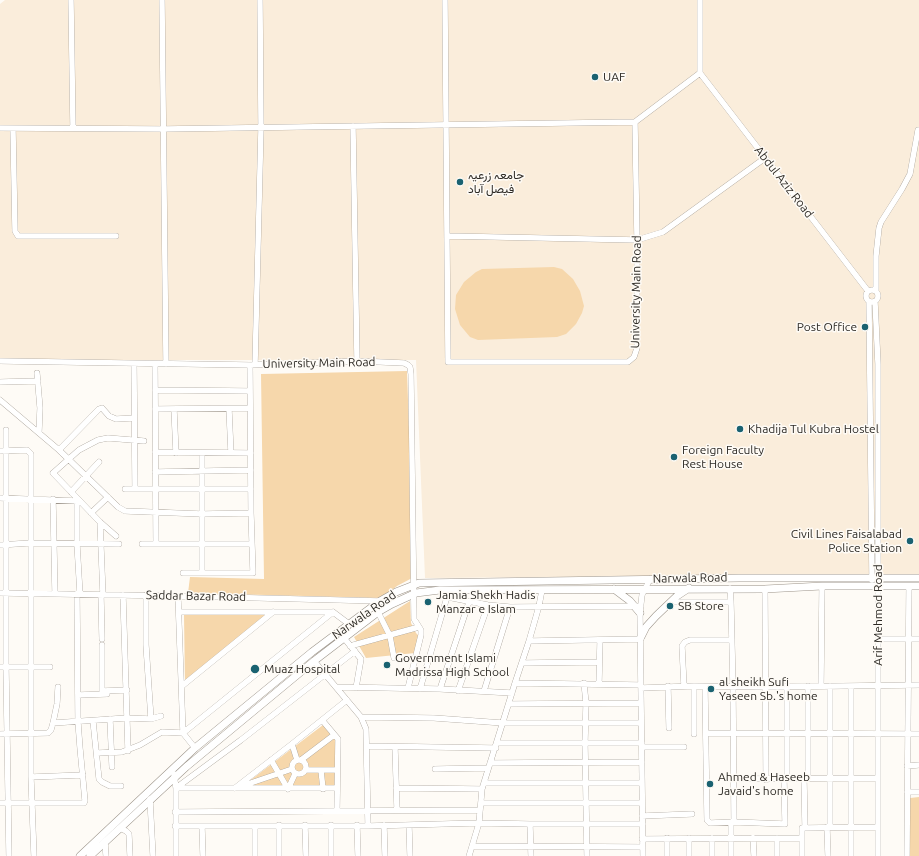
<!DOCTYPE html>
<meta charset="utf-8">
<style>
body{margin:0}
canvas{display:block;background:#fefbf6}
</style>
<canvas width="919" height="856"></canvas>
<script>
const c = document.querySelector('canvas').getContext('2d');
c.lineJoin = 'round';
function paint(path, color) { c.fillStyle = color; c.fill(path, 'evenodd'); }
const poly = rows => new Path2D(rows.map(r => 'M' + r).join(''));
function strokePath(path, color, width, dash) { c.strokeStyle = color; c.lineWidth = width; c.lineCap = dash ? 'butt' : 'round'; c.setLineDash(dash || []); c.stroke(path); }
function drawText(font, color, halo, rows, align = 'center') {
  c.font = font + ' Ubuntu,Vazirmatn,sans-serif'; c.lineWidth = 3; c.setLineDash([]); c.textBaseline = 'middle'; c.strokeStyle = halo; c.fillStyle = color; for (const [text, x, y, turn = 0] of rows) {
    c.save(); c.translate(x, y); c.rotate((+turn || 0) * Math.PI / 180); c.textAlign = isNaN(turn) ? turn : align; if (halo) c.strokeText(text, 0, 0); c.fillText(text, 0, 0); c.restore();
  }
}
paint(poly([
 [5,0,919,0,919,574,425,578,416,360,0,360,0,4]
]), '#faeddb');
paint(poly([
 [554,267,562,269,573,279,580,291,584,306,582,313,576,324,566,334,557,337,478,340,470,337,460,325,455,309,456,295,464,282,476,272,482,269],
 [407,371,414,577,397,586,382,598,188,593,190,577,264,579,261,374],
 [410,601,411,623,416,633,420,637,415,653,366,658,354,637],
 [274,613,185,686,184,615],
 [323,725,335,740,335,786,245,788,244,785],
 [919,797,919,856,910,856,910,798]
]), '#f6d7ab');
const minor = poly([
 [71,0,73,128],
 [162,0,166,364],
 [445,0,448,362,628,362,634,357,637,348,637,240,635,122,700,73],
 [700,0,700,73],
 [700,73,868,291],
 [353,126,357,361],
 [0,128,163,129,635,122],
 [13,129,15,231,18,236,116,236],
 [447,236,637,240,663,232,765,158],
 '866 296a6 6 0 1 1 12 0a6 6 0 1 1-12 0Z',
 [876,291,876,256,879,228,881,222,902,189,910,174,918,130,919,130],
 [869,302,872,580],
 [875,302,878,364,878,856],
 [0,361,250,365,357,361,404,363,408,365,410,367,411,374,414,619,421,630,421,635,408,688],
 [134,364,135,489],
 [255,365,261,128,260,0],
 [37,373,40,408,39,432],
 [0,382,38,381],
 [155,390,250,391],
 [0,400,59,450,118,507,125,511,202,514,251,513],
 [155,409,250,408],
 [174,409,176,453],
 [229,409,231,453],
 [6,430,6,667,9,856],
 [59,450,99,409,102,408,109,416,116,419,134,418],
 [0,451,27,450,31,454,31,777,34,856],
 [155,452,251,453],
 [202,453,202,573],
 [155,472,251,470],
 [125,489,251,489],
 [71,492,99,462],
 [0,498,77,501,77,544,80,594],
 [53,499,55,594],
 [91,513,108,497],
 [100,522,103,595],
 [116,536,100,522,53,473,79,450,98,440,108,438,144,441],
 [142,544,156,544,155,364],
 [156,544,252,544],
 [0,545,30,543,119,544],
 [183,573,253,573,251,513,250,365],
 [765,589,766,780],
 [0,593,178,596,380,601,392,604],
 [101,595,102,639],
 [123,595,128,751],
 [146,595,146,645,151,719],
 [178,596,183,733,195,748],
 [671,602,731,602],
 [179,612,333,612,349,624],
 [378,612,390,636,394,658],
 [344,638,361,659,356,688],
 [878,639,919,639],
 [529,641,641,639],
 [102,645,102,691,127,690],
 [350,646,419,627],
 [314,661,361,717,366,729,368,826],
 [522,663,599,662],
 [0,667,50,667],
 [515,683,641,685],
 [584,683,586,703,585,743,587,856],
 [599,684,600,640],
 [182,686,273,612],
 [668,686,669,728],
 [684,686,682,646,685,642,690,640,732,640],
 [694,686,694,734],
 [808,686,808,779],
 [821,686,822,586],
 [830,686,830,827],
 [851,686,851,856],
 [336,687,440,689,512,693],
 [705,687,707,820,710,823,734,822,733,687,731,602,730,588],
 [787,687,787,778],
 [641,688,694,686,765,687,919,685],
 [420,689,447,597,488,605,510,607,641,606],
 [440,689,469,602],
 [458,691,488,605],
 [484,691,510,607],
 [78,695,107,694],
 [509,704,641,703],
 [361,717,434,718,503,723,641,723],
 [110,719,112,767],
 [322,720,338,739,337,810],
 [93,721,99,779,102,782,110,786,121,786],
 [53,723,127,718,151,719,161,716],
 [706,733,919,734],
 [0,734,48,733,51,730,53,723,57,704,58,687],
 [497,743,642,743],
 [292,744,297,760],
 [367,746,496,748],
 [395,747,397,810],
 [642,747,684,747],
 [97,753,122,752,140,745,162,732,183,733,333,612],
 '292 767a7 7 0 1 1 14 0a7 7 0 1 1-14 0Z',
 [271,760,288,789,295,774],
 [301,760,334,735],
 [490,763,642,762],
 [907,766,919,765],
 [435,769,488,768],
 [306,770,337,770],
 [321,770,323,789],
 [174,774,176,788,176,856],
 [31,777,83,775],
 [734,779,878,778],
 [804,779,805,828],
 [484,783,642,783],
 [239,787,292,769],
 [176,788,241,740,355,651],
 [176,788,337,788],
 [235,788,292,744,347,700],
 [396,788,482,789],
 [907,792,919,792],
 [150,799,153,856],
 [0,803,84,803,85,801,80,748,78,722,77,594],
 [481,803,642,803],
 [175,812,480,810],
 [642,816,692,814],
 [731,822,731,856],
 [734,822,785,824,784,778],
 [530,824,531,856],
 [279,825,279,856],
 [305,825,306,856],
 [331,825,331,856],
 [357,825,358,856],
 [384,825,385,856],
 [409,825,410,856],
 [175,826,368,826,479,823,530,824,643,824],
 [202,826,203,856],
 [255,826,255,856],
 [827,827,828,856],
 [120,828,126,831,129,834,130,856],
 [667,838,667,856],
 [689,838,689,856],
 [712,838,712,856],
 [753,838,754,856],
 [642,839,802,838],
 [105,842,106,856],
 [472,846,642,847],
 [469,856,479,823,482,789,515,683,529,641,539,606,542,590],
 [643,856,640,613,642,595,650,579],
 [777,856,777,838],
 [802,856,802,828,878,827],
 [907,856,909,586]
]);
const major = poly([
 [614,589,630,601,640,613],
 [641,637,646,627,656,616,677,596,689,588],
 [80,856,195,748,312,652,380,601,396,592,419,583,739,578,919,578],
 [90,856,186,767,314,661,378,612,392,604,416,593,440,590,765,589,822,586,919,586]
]);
strokePath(minor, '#9d958b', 6);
strokePath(major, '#9d958b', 8);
strokePath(minor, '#fff', 5.5);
strokePath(major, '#fff', 7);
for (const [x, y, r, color] of [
 [595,77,4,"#1a6271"],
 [460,182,4,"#1a6271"],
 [865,327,4,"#1a6271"],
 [740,429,4,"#1a6271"],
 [674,457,4,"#1a6271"],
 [910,541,4,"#1a6271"],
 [428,602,4,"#1a6271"],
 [670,606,4,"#1a6271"],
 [387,665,4,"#1a6271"],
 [255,669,5,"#1a6271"],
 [711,689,4,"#1a6271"],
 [710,784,4,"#1a6271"]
]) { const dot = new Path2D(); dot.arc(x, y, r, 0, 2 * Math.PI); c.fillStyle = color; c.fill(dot); strokePath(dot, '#fefbf6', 1.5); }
drawText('12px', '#2d2a25', '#fefbf6', [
 ["UAF",603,77],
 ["جامعہ زرعیہ",468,175],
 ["فیصل آباد",468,189],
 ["Post Office",857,327,"right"],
 ["Khadija Tul Kubra Hostel",748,429],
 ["Foreign Faculty",682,450],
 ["Rest House",682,464],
 ["Civil Lines Faisalabad",902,534,"right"],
 ["Police Station",902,548,"right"],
 ["Jamia Shekh Hadis",436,595],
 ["Manzar e Islam",436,609],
 ["SB Store",678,606],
 ["Government Islami",395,658],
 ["Madrissa High School",395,672],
 ["Muaz Hospital",264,669],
 ["al sheikh Sufi",719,682],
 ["Yaseen Sb.'s home",719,696],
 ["Ahmed & Haseeb",718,777],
 ["Javaid's home",718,791]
], 'left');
drawText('12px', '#2d2a25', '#fefbf6', [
 ["Abdul Aziz Road",784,182,52],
 ["University Main Road",636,292,-89],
 ["University Main Road",319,363,-1],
 ["Narwala Road",690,578,-1],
 ["Saddar Bazar Road",196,596,1],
 ["Narwala Road",364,615,-35],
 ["Arif Mehmod Road",878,615,-90]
]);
</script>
